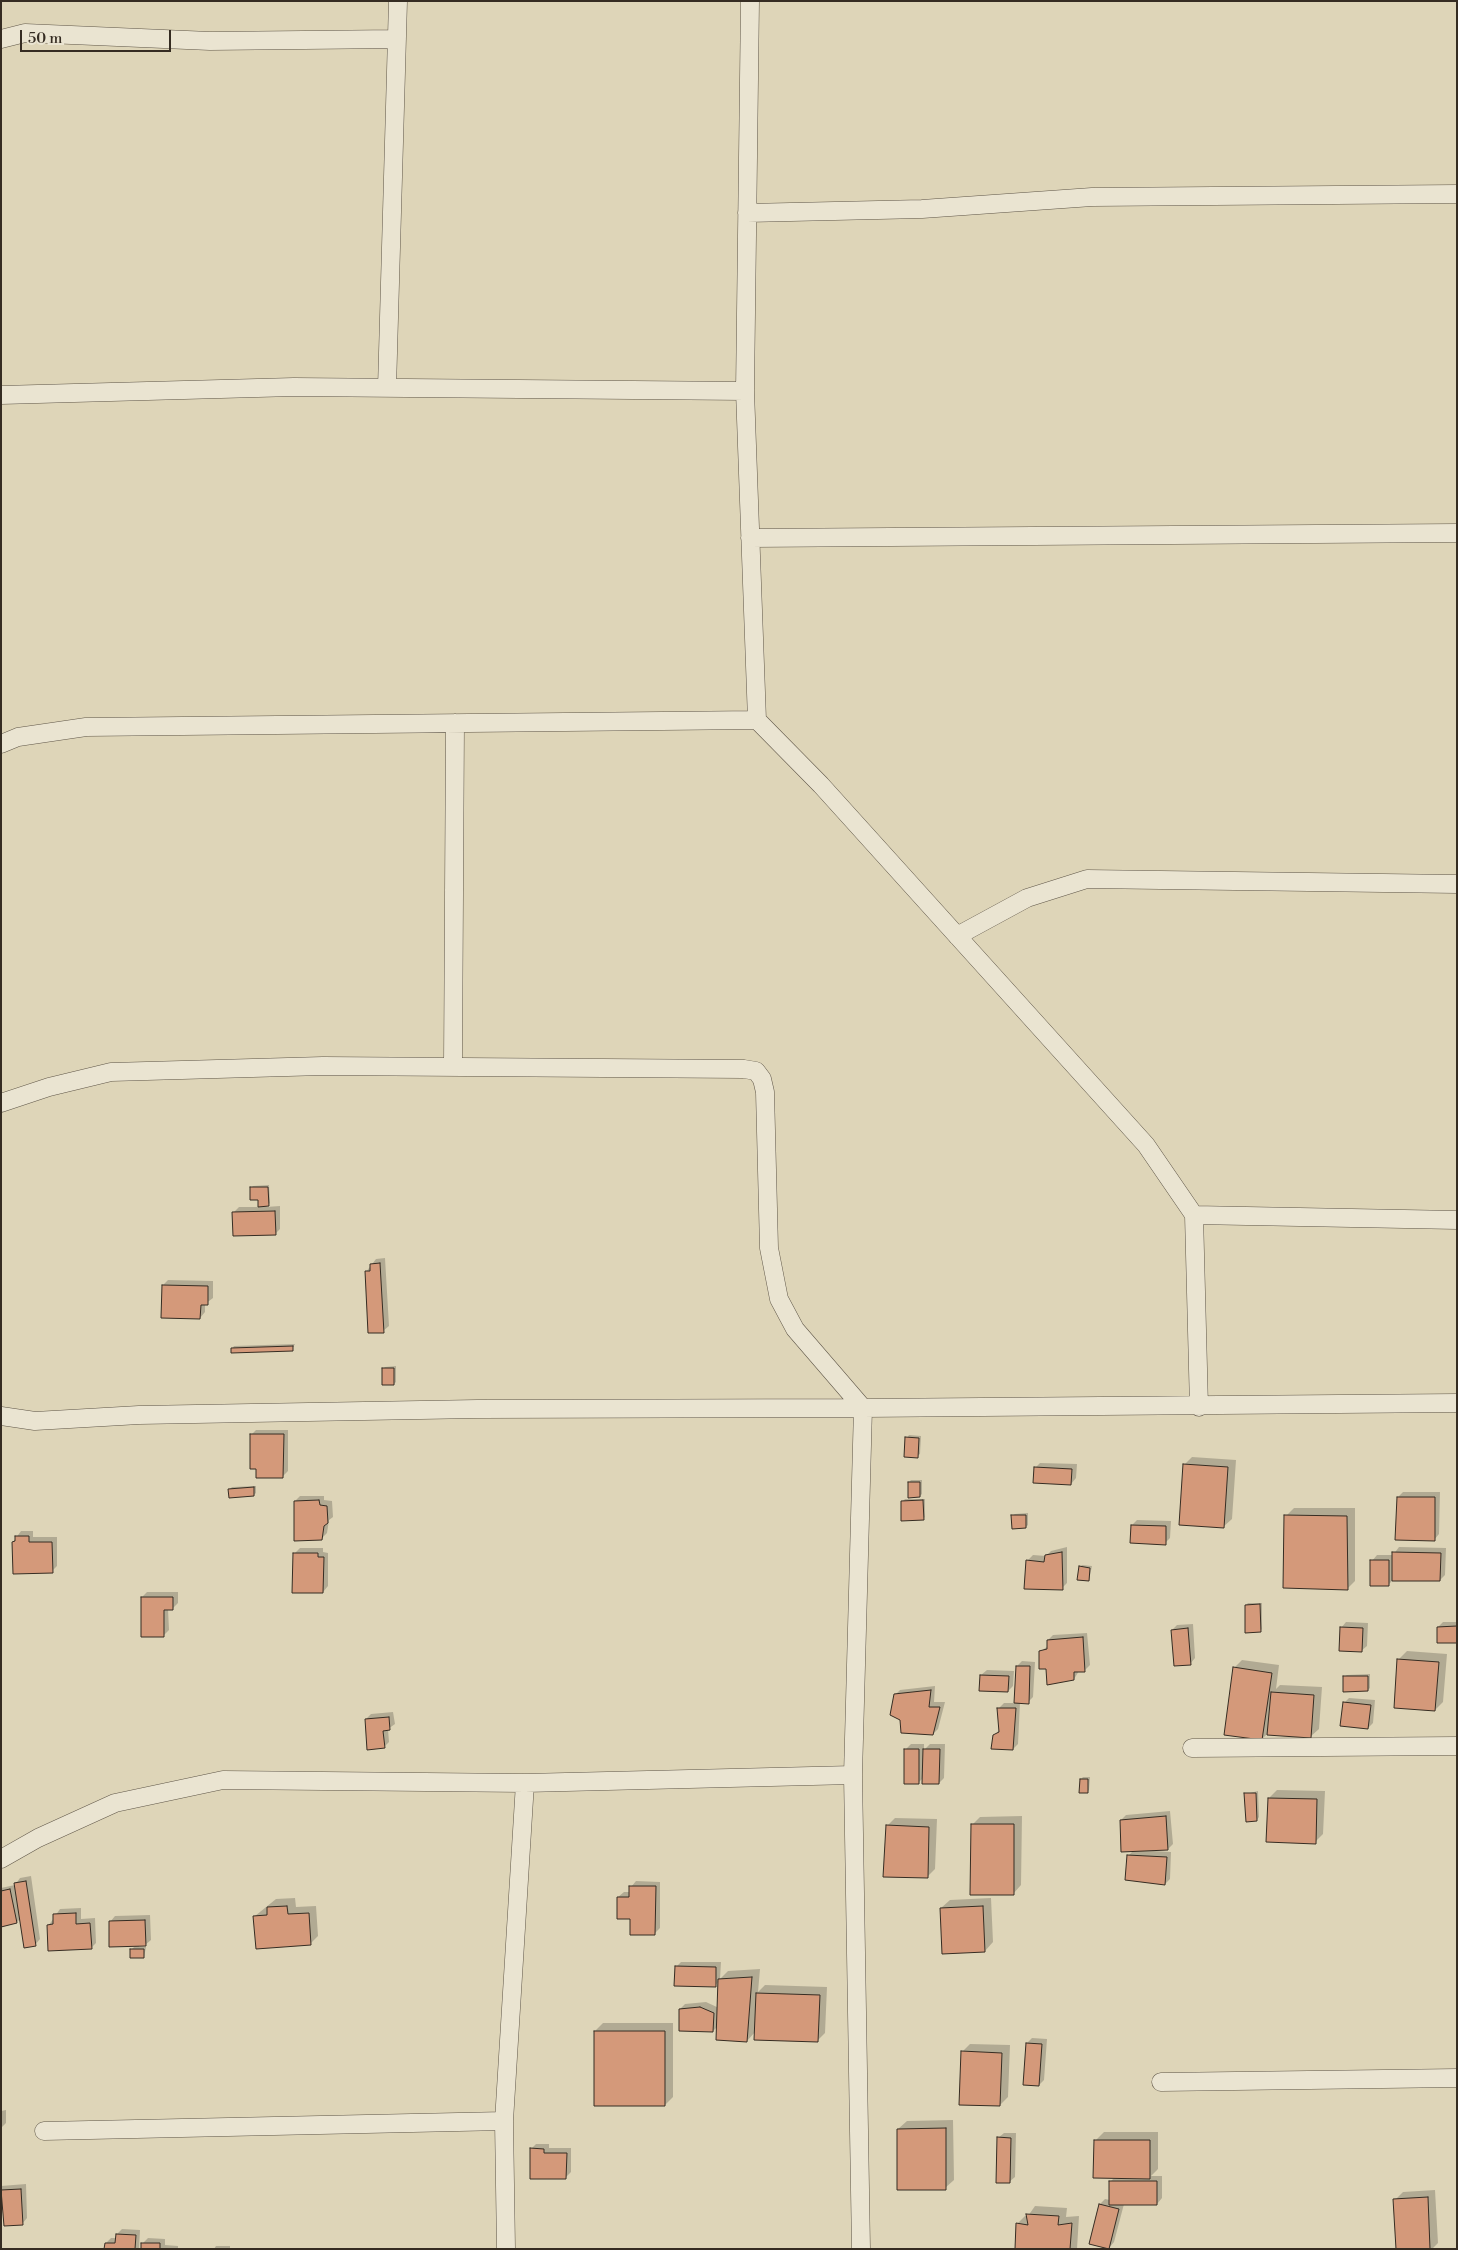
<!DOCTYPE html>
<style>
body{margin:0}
#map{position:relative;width:1458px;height:2250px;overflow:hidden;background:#ded5b8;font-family:"Libre Bodoni",serif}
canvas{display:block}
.frame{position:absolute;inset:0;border:2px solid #352c22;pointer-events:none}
.scale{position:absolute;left:20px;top:30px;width:151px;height:22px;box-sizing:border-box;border:2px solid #352c22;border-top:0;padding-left:6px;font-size:15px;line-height:18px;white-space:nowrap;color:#352c22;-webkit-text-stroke:4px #eae4d1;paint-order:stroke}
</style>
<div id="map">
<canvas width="1458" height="2250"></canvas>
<div class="frame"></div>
<div class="scale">50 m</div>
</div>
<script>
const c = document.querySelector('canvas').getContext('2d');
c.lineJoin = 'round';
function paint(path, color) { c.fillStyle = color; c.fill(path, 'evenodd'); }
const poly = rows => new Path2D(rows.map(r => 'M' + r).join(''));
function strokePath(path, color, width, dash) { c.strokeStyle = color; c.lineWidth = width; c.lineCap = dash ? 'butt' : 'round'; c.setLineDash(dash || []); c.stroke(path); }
paint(poly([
 [269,1185,270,1203,266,1207,280,1206,280,1229,275,1234,233,1213,239,1207,259,1207,259,1198,251,1188,253,1186],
 [385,1258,389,1326,383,1331,366,1272,376,1259],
 [168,1280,213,1281,213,1298,205,1304,205,1312,200,1318,163,1285],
 [295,1344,292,1349,232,1349,234,1346],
 [396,1366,396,1382,394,1384,383,1369,385,1367],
 [256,1430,288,1430,288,1471,283,1476,251,1435],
 [909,1435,921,1436,920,1454,917,1456,907,1438],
 [1192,1457,1236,1460,1232,1519,1223,1527,1184,1465],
 [1040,1463,1077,1464,1076,1478,1071,1484,1035,1468],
 [911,1480,922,1480,922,1494,920,1496,909,1482],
 [256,1486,256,1493,254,1495,230,1489,232,1487],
 [1403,1492,1440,1492,1439,1534,1434,1540,1398,1497],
 [300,1496,324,1496,324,1500,332,1501,333,1517,329,1520,327,1533,321,1539,295,1501],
 [905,1499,925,1499,925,1517,923,1519,902,1502],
 [1294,1508,1355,1508,1355,1581,1347,1589,1286,1516],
 [1028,1513,1028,1525,1026,1527,1012,1516,1015,1514],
 [1137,1520,1171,1521,1170,1538,1165,1543,1132,1525],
 [21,1531,33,1531,33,1537,57,1537,57,1566,52,1571,13,1542],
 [1067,1547,1067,1583,1062,1588,1028,1560,1033,1555,1046,1556,1051,1551],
 [1399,1547,1446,1548,1445,1575,1440,1580,1394,1579,1388,1585,1372,1561,1377,1555,1393,1555],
 [300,1548,323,1548,323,1552,328,1553,328,1586,323,1592,295,1553],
 [1082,1565,1092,1566,1089,1580,1080,1567],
 [147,1592,178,1592,178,1603,173,1608,168,1609,169,1630,163,1636,142,1597],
 [1248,1603,1262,1603,1262,1629,1260,1631,1246,1605],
 [1346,1622,1368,1623,1367,1646,1361,1651,1341,1628],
 [1443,1622,1457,1622,1457,1642,1438,1627],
 [1193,1624,1195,1658,1190,1664,1172,1630,1177,1625],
 [1087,1633,1090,1665,1084,1671,1079,1671,1074,1679,1047,1668,1040,1652,1048,1646,1048,1640,1053,1635],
 [1407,1651,1447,1654,1443,1702,1435,1710,1399,1659],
 [1242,1660,1279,1665,1276,1689,1280,1685,1322,1687,1319,1729,1310,1737,1267,1734,1262,1739,1234,1668],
 [1022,1661,1035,1662,1033,1697,1028,1702,1020,1702,1018,1744,1013,1749,994,1736,999,1730,999,1708,1004,1703,1016,1703,1017,1666],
 [987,1670,1014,1671,1013,1686,1008,1691,981,1675],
 [1370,1674,1370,1688,1368,1690,1344,1677,1347,1675],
 [935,1686,934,1702,945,1702,938,1729,933,1734,901,1720,895,1695,900,1690],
 [1349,1698,1375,1700,1373,1723,1368,1728,1344,1703],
 [393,1712,395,1724,388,1729,389,1742,384,1747,366,1719,371,1714],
 [911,1744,924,1744,924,1750,930,1744,945,1744,944,1778,939,1783,924,1777,919,1782,906,1749],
 [1083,1777,1090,1777,1089,1790,1087,1792,1081,1779],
 [1277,1790,1325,1791,1323,1834,1315,1842,1269,1798],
 [1258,1791,1259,1817,1257,1820,1246,1794],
 [1170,1811,1173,1844,1168,1849,1154,1849,1154,1851,1171,1852,1170,1879,1165,1884,1128,1856,1134,1850,1121,1820,1126,1815],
 [1022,1816,1021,1885,1013,1894,972,1825,980,1817],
 [895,1818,937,1819,935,1869,927,1877,887,1826],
 [31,1876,40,1939,35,1945,21,1918,17,1922,1,1925,1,1888,15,1885,20,1878],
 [636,1881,660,1882,660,1928,655,1933,631,1918,618,1897,624,1892,630,1892,631,1887],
 [295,1898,296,1907,316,1906,318,1936,310,1944,255,1916,276,1899],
 [991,1898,993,1942,985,1951,941,1908,950,1900],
 [81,1908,81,1919,95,1918,96,1943,91,1948,49,1925,60,1909],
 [150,1915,151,1940,145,1945,139,1945,139,1947,146,1947,144,1957,131,1950,136,1945,110,1922,115,1916],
 [681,1962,721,1962,720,1979,728,1971,760,1969,758,1992,765,1985,827,1987,825,2033,817,2041,755,2032,747,2041,718,2026,713,2031,680,2009,685,2004,706,2002,719,2008,719,1981,715,1986,676,1967],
 [603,2023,673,2023,673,2097,665,2105,595,2031],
 [1032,2038,1047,2039,1044,2080,1039,2085,1027,2043],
 [970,2044,1010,2045,1008,2097,1000,2105,962,2052],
 [6,2110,6,2123,1,2128,1,2111],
 [953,2120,954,2180,945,2188,898,2129,907,2121],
 [1104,2132,1158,2132,1158,2169,1151,2176,1162,2176,1162,2198,1157,2204,1124,2204,1114,2242,1109,2248,1100,2204,1105,2199,1110,2200,1110,2182,1115,2177,1096,2140],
 [1004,2133,1016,2133,1015,2177,1009,2182,998,2138],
 [536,2144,549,2144,549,2148,571,2148,571,2172,566,2177,531,2149],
 [26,2184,27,2218,22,2224,4,2210,1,2210,1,2186],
 [1435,2190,1438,2243,1432,2249,1397,2249,1395,2200,1403,2192],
 [1035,2206,1067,2208,1066,2217,1079,2216,1077,2249,1017,2249,1017,2224,1025,2216,1028,2216],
 [122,2229,140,2230,139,2249,105,2249,106,2243,111,2238,117,2238,117,2234],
 [148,2238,165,2239,165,2245,178,2246,178,2249,142,2249,143,2243],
 [216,2246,230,2246,230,2249,214,2249]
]), '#0003');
const building = poly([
 [250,1187,268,1187,269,1206,258,1207,258,1200,250,1200,250,1187],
 [275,1211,276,1235,233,1236,232,1212,275,1211],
 [380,1263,384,1333,368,1333,365,1271,370,1271,370,1264,380,1263],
 [162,1285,208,1286,208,1305,201,1305,200,1319,161,1318,162,1285],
 [293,1346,293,1351,231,1353,231,1348,293,1346],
 [382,1368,394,1368,394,1385,382,1385,382,1368],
 [250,1434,284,1434,283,1478,256,1478,256,1469,250,1469,250,1434],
 [905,1437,919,1438,918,1458,904,1457,905,1437],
 [1183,1464,1228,1467,1224,1528,1179,1525,1183,1464],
 [1034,1467,1072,1469,1071,1485,1033,1483,1034,1467],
 [908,1482,920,1482,920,1497,908,1498,908,1482],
 [254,1487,254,1496,229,1498,228,1489,254,1487],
 [1397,1497,1435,1497,1435,1541,1395,1540,1397,1497],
 [319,1500,320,1505,327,1506,328,1523,324,1526,322,1540,294,1541,294,1501,319,1500],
 [923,1500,924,1520,901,1521,901,1501,923,1500],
 [1011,1515,1026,1515,1026,1528,1012,1529,1011,1515],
 [1284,1515,1347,1516,1348,1590,1283,1588,1284,1515],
 [1131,1525,1166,1526,1166,1545,1130,1543,1131,1525],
 [15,1536,29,1536,29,1542,52,1542,53,1573,13,1574,12,1542,15,1541,15,1536],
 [1062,1552,1063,1590,1024,1589,1026,1560,1044,1562,1045,1555,1062,1552],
 [1392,1552,1441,1553,1440,1581,1392,1581,1392,1552],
 [293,1553,318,1553,318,1557,324,1557,323,1593,292,1593,293,1553],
 [1370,1560,1389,1560,1389,1586,1370,1586,1370,1560],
 [1079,1566,1090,1568,1089,1581,1077,1580,1079,1566],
 [141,1597,173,1597,173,1610,164,1610,164,1637,141,1637,141,1597],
 [1260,1604,1261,1632,1245,1633,1245,1605,1260,1604],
 [1457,1626,1457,1643,1437,1643,1437,1627,1457,1626],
 [1340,1627,1363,1628,1362,1652,1339,1651,1340,1627],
 [1188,1628,1191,1665,1174,1666,1171,1630,1188,1628],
 [1083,1637,1085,1672,1074,1672,1074,1680,1047,1685,1046,1669,1039,1669,1039,1651,1047,1649,1047,1640,1083,1637],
 [1397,1659,1439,1662,1435,1711,1394,1708,1397,1659],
 [1016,1666,1030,1666,1029,1704,1014,1703,1016,1666],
 [1233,1667,1272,1673,1262,1740,1224,1735,1233,1667],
 [980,1675,1009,1676,1008,1692,979,1691,980,1675],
 [1343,1676,1368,1676,1368,1691,1343,1692,1343,1676],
 [931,1690,929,1707,940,1707,933,1735,901,1733,900,1720,890,1715,894,1694,931,1690],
 [1271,1692,1314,1695,1311,1738,1267,1735,1271,1692],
 [1343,1702,1371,1705,1368,1729,1340,1726,1343,1702],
 [997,1708,1016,1708,1013,1750,991,1749,993,1735,999,1732,997,1708],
 [389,1717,390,1730,383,1731,385,1748,367,1750,365,1719,389,1717],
 [904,1749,919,1749,919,1784,904,1784,904,1749],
 [923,1749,940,1749,939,1784,922,1784,923,1749],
 [1080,1779,1088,1779,1088,1793,1079,1793,1080,1779],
 [1244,1793,1256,1793,1257,1821,1246,1822,1244,1793],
 [1268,1798,1317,1799,1316,1844,1266,1842,1268,1798],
 [1166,1816,1168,1850,1121,1852,1120,1820,1166,1816],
 [971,1824,1014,1824,1014,1895,970,1895,971,1824],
 [886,1825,929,1827,928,1878,883,1877,886,1825],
 [1127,1855,1167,1857,1165,1885,1125,1880,1127,1855],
 [26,1881,36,1946,24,1948,14,1883,26,1881],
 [629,1886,656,1886,655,1935,630,1935,630,1919,617,1919,617,1897,629,1897,629,1886],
 [10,1889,17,1923,1,1927,1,1891,10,1889],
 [287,1906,288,1914,309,1913,311,1945,256,1949,253,1916,267,1915,267,1907,287,1906],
 [983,1906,985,1952,942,1954,940,1908,983,1906],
 [76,1913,76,1924,90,1923,92,1949,48,1951,47,1925,53,1924,53,1914,76,1913],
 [145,1920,146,1946,109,1947,109,1921,145,1920],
 [130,1949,144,1949,144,1958,130,1958,130,1949],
 [675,1966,716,1967,716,1987,674,1986,675,1966],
 [752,1977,747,2042,716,2040,718,1979,752,1977],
 [756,1993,820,1995,818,2042,754,2040,756,1993],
 [700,2007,714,2013,713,2032,679,2031,679,2009,700,2007],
 [594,2031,665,2031,665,2106,594,2106,594,2031],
 [1026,2043,1042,2044,1039,2086,1023,2085,1026,2043],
 [961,2051,1002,2053,1000,2106,959,2105,961,2051],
 [946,2128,946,2190,897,2190,897,2129,946,2128],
 [997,2137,1011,2138,1010,2183,996,2183,997,2137],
 [1094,2140,1150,2140,1150,2179,1093,2178,1094,2140],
 [530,2148,544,2149,544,2153,567,2153,566,2179,530,2179,530,2148],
 [1109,2181,1157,2181,1157,2205,1109,2205,1109,2181],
 [21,2189,23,2225,4,2226,1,2190,21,2189],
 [1428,2197,1430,2249,1396,2249,1393,2199,1428,2197],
 [1099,2204,1119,2209,1109,2249,1089,2244,1099,2204],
 [1026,2214,1059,2216,1058,2225,1072,2223,1070,2249,1015,2249,1016,2223,1028,2225,1026,2214],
 [116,2234,136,2235,135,2249,104,2249,105,2243,115,2243,116,2234],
 [141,2243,160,2243,160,2249,141,2249,141,2243]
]);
paint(building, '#d4997a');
strokePath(building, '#352c22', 1);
const street = poly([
 [750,1,745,391,757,720,821,785,1146,1145,1194,1215,1199,1407],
 [1,39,25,33,210,41,397,39],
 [747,213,922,209,1092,197,1457,194],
 [387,388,398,1],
 [1,395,294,387,745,391],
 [750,538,1457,533],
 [1,744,18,737,86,727,757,720],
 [957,936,1027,898,1087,879,1457,884],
 [453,1066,455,723],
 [1,1103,49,1087,111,1072,323,1066,744,1069,756,1071,762,1079,765,1092,769,1248,779,1299,795,1329,863,1408],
 [1194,1215,1457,1220],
 [1,1416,35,1421,139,1415,477,1409,863,1408],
 [1192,1748,1457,1746],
 [1,1859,38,1838,115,1803,223,1780,525,1783,853,1775],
 [1161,2082,1457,2078],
 [44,2131,504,2121],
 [506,2249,504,2121,525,1783],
 [861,2249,853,1775,863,1408,1457,1403]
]);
strokePath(street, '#5f5648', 19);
strokePath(street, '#eae4d1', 18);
</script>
